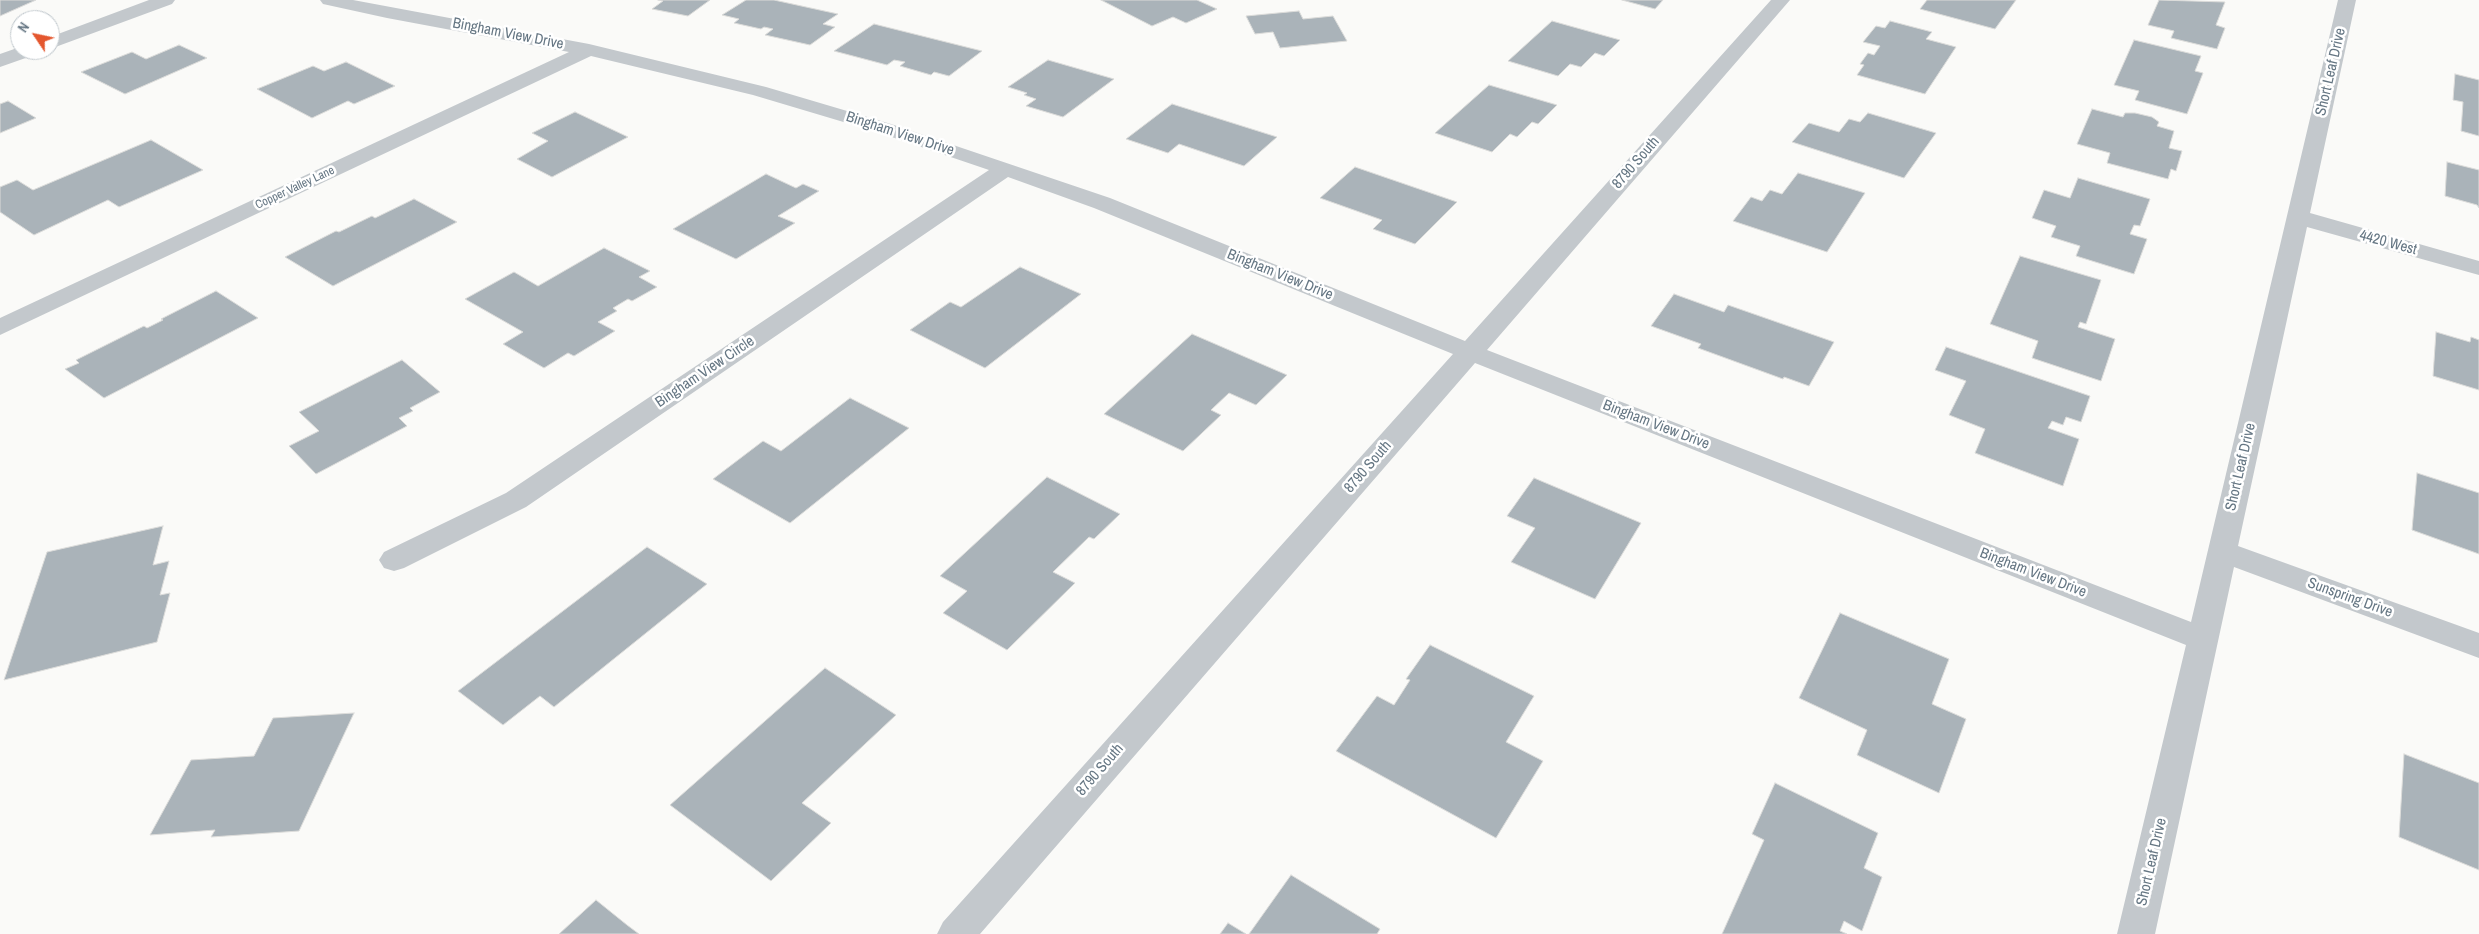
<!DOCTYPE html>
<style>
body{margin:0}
#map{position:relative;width:2479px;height:934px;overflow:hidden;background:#fafaf8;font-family:"Archivo Narrow",sans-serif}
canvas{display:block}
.north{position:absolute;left:10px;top:10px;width:50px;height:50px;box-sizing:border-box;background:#fff;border:1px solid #c1c8cd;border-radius:50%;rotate:304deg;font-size:14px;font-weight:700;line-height:20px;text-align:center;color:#657683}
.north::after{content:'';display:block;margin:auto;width:18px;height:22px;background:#e4572e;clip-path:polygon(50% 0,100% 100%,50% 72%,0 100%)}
</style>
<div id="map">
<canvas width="2479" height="934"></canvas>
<div class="north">N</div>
</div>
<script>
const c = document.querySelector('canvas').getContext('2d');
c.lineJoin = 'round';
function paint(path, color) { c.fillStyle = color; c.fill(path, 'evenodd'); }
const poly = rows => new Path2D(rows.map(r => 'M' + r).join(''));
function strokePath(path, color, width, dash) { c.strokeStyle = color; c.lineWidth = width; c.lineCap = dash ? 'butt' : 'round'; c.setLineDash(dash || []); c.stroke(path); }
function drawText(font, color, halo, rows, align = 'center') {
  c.font = font + ' "Archivo Narrow",sans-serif'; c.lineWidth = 5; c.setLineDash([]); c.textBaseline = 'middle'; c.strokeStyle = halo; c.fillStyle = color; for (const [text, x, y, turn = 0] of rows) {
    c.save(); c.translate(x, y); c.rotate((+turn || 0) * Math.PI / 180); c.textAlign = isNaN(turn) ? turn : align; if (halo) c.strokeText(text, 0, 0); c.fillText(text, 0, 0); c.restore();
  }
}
const building = poly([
 [0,0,36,0,0,16,0,0],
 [658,0,710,0,688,16,652,9,663,1,658,0],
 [746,0,774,0,838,14,823,24,835,27,810,45,765,35,773,29,764,27,761,29,734,23,739,19,722,15,746,0],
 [1101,0,1197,0,1217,9,1186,23,1173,17,1152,26,1101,0],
 [1622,0,1663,0,1655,9,1622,0],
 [1927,0,2016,0,1995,29,1920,9,1927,0],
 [2159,0,2225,2,2216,25,2225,28,2217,49,2171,38,2174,31,2148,25,2159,0],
 [1299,11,1303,19,1333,16,1347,41,1280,48,1273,32,1255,34,1246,16,1299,11],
 [1552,21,1620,40,1604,56,1595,53,1581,67,1570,64,1558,76,1508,61,1552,21],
 [1890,21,1932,32,1926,39,1956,47,1925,94,1857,75,1864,65,1860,64,1868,53,1874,55,1880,46,1863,42,1876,26,1885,28,1890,21],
 [874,24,982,51,949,76,934,72,931,75,900,66,905,62,894,60,887,65,834,51,874,24],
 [2134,40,2201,56,2195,71,2203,73,2187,114,2135,100,2139,91,2114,85,2134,40],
 [179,45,207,58,125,94,81,72,132,52,146,59,179,45],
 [1048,60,1114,79,1063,117,1026,106,1036,99,1024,95,1027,93,1008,87,1048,60],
 [346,62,395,86,354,104,348,101,312,118,257,89,313,66,324,71,346,62],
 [2455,74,2479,80,2479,136,2461,131,2463,102,2453,100,2455,74],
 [1489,85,1557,105,1538,124,1532,122,1517,137,1510,134,1492,152,1435,133,1489,85],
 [8,101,13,104,36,118,0,133,0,104,8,101],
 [1172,104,1277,137,1244,166,1179,144,1168,153,1126,139,1172,104],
 [2092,109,2123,117,2125,113,2135,113,2152,117,2159,122,2157,126,2174,131,2169,148,2182,151,2176,171,2171,169,2168,179,2107,163,2110,153,2077,144,2092,109],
 [575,112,628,137,552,177,517,159,548,141,532,133,575,112],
 [1868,113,1936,133,1904,178,1792,142,1809,123,1839,132,1849,119,1860,122,1868,113],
 [151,140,203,170,119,207,108,200,34,235,0,212,0,187,17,180,33,190,151,140],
 [2447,162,2479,170,2479,208,2477,205,2445,196,2447,162],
 [1355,167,1457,202,1415,244,1373,229,1382,220,1320,198,1355,167],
 [1798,173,1865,193,1827,252,1733,221,1751,197,1762,201,1770,190,1782,194,1798,173],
 [766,174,796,188,803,184,819,191,778,216,795,223,736,259,673,229,766,174],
 [2078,178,2150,199,2140,226,2134,225,2130,234,2147,239,2134,274,2076,256,2080,246,2051,237,2056,226,2032,218,2044,190,2070,198,2078,178],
 [414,199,457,222,333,286,285,257,336,231,339,232,372,216,375,218,414,199],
 [604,248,650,271,639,277,657,287,632,301,628,299,613,308,617,311,598,322,615,331,574,356,568,353,544,368,503,344,523,332,465,299,514,272,538,286,604,248],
 [2020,256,2101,280,2086,324,2080,322,2078,327,2115,339,2101,381,2032,358,2038,341,1990,324,2020,256],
 [1020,267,1081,294,985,368,910,330,950,302,961,307,1020,267],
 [216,291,258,318,104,398,65,369,79,363,76,360,144,326,147,328,163,320,161,319,216,291],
 [1674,294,1724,312,1728,305,1834,342,1809,386,1784,377,1783,379,1698,348,1701,344,1651,326,1674,294],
 [2436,332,2470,342,2471,337,2479,340,2479,390,2433,376,2436,332],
 [1192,334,1287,375,1256,405,1229,393,1211,410,1221,415,1183,451,1104,414,1192,334],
 [1946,347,2090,396,2081,422,2066,417,2063,425,2052,421,2048,428,2079,439,2063,486,1975,453,1985,429,1949,415,1966,381,1935,370,1946,347],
 [402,360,440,392,410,408,413,411,399,418,407,426,316,474,289,446,319,431,299,412,402,360],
 [850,398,909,428,790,523,713,479,763,441,781,451,850,398],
 [2417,473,2479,493,2479,554,2412,530,2417,473],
 [1047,477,1120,514,1094,539,1089,537,1053,572,1075,583,1007,650,943,613,967,591,940,576,1047,477],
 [1534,478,1641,523,1595,599,1511,562,1535,528,1507,516,1534,478],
 [163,526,153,565,169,561,160,595,170,593,157,642,4,680,47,552,163,526],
 [647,547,707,584,554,707,540,696,503,725,458,691,647,547],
 [1840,613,1949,659,1932,704,1966,719,1939,793,1857,755,1867,730,1799,698,1840,613],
 [1430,645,1534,696,1506,742,1543,761,1496,838,1336,751,1377,696,1394,705,1410,680,1406,679,1430,645],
 [825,668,896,715,802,803,831,823,771,881,670,805,825,668],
 [354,713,299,831,211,837,215,830,150,835,191,760,254,756,273,718,354,713],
 [2404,754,2479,783,2479,870,2399,837,2404,754],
 [1775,783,1878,833,1864,868,1882,877,1862,931,1844,921,1840,931,1847,934,1722,934,1764,840,1752,834,1775,783],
 [1291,875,1380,929,1377,934,1249,934,1291,875],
 [596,900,627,925,639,934,559,934,596,900],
 [1228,923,1246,934,1220,934,1228,923]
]);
paint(building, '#aab3b9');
strokePath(building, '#dcdcda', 1);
paint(poly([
 [149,0,175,0,172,4,50,49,50,37,149,0],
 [320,0,353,0,589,44,766,87,891,124,1110,198,1465,341,1771,0,1790,0,1487,350,2191,622,2338,0,2356,0,2310,213,2479,261,2479,275,2307,227,2238,546,2479,633,2479,658,2234,567,2155,934,2117,934,2186,645,1475,363,980,934,937,934,943,922,1453,354,1094,208,1008,177,526,507,404,568,394,571,384,568,379,560,384,552,506,493,989,170,877,132,753,95,591,56,0,335,0,318,569,52,387,18,323,4,320,0],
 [20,47,20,50,39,50,37,54,0,67,0,54,20,47]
]), '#c3c8cc');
drawText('12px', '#657683', '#fff', [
 ["Copper Valley Lane",295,188,-25]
]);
drawText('15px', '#657683', '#fff', [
 ["Bingham View Drive",508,34,11],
 ["Short Leaf Drive",2331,72,-77],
 ["Bingham View Drive",900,134,18],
 ["8790 South",1636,163,-49],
 ["4420 West",2388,243,15],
 ["Bingham View Drive",1280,275,22],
 ["Bingham View Circle",705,372,-34],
 ["Bingham View Drive",1656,425,21],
 ["8790 South",1368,467,-49],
 ["Short Leaf Drive",2241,467,-77],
 ["Bingham View Drive",2033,573,21],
 ["Sunspring Drive",2350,598,20],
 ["8790 South",1100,770,-49],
 ["Short Leaf Drive",2152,862,-77]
]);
</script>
